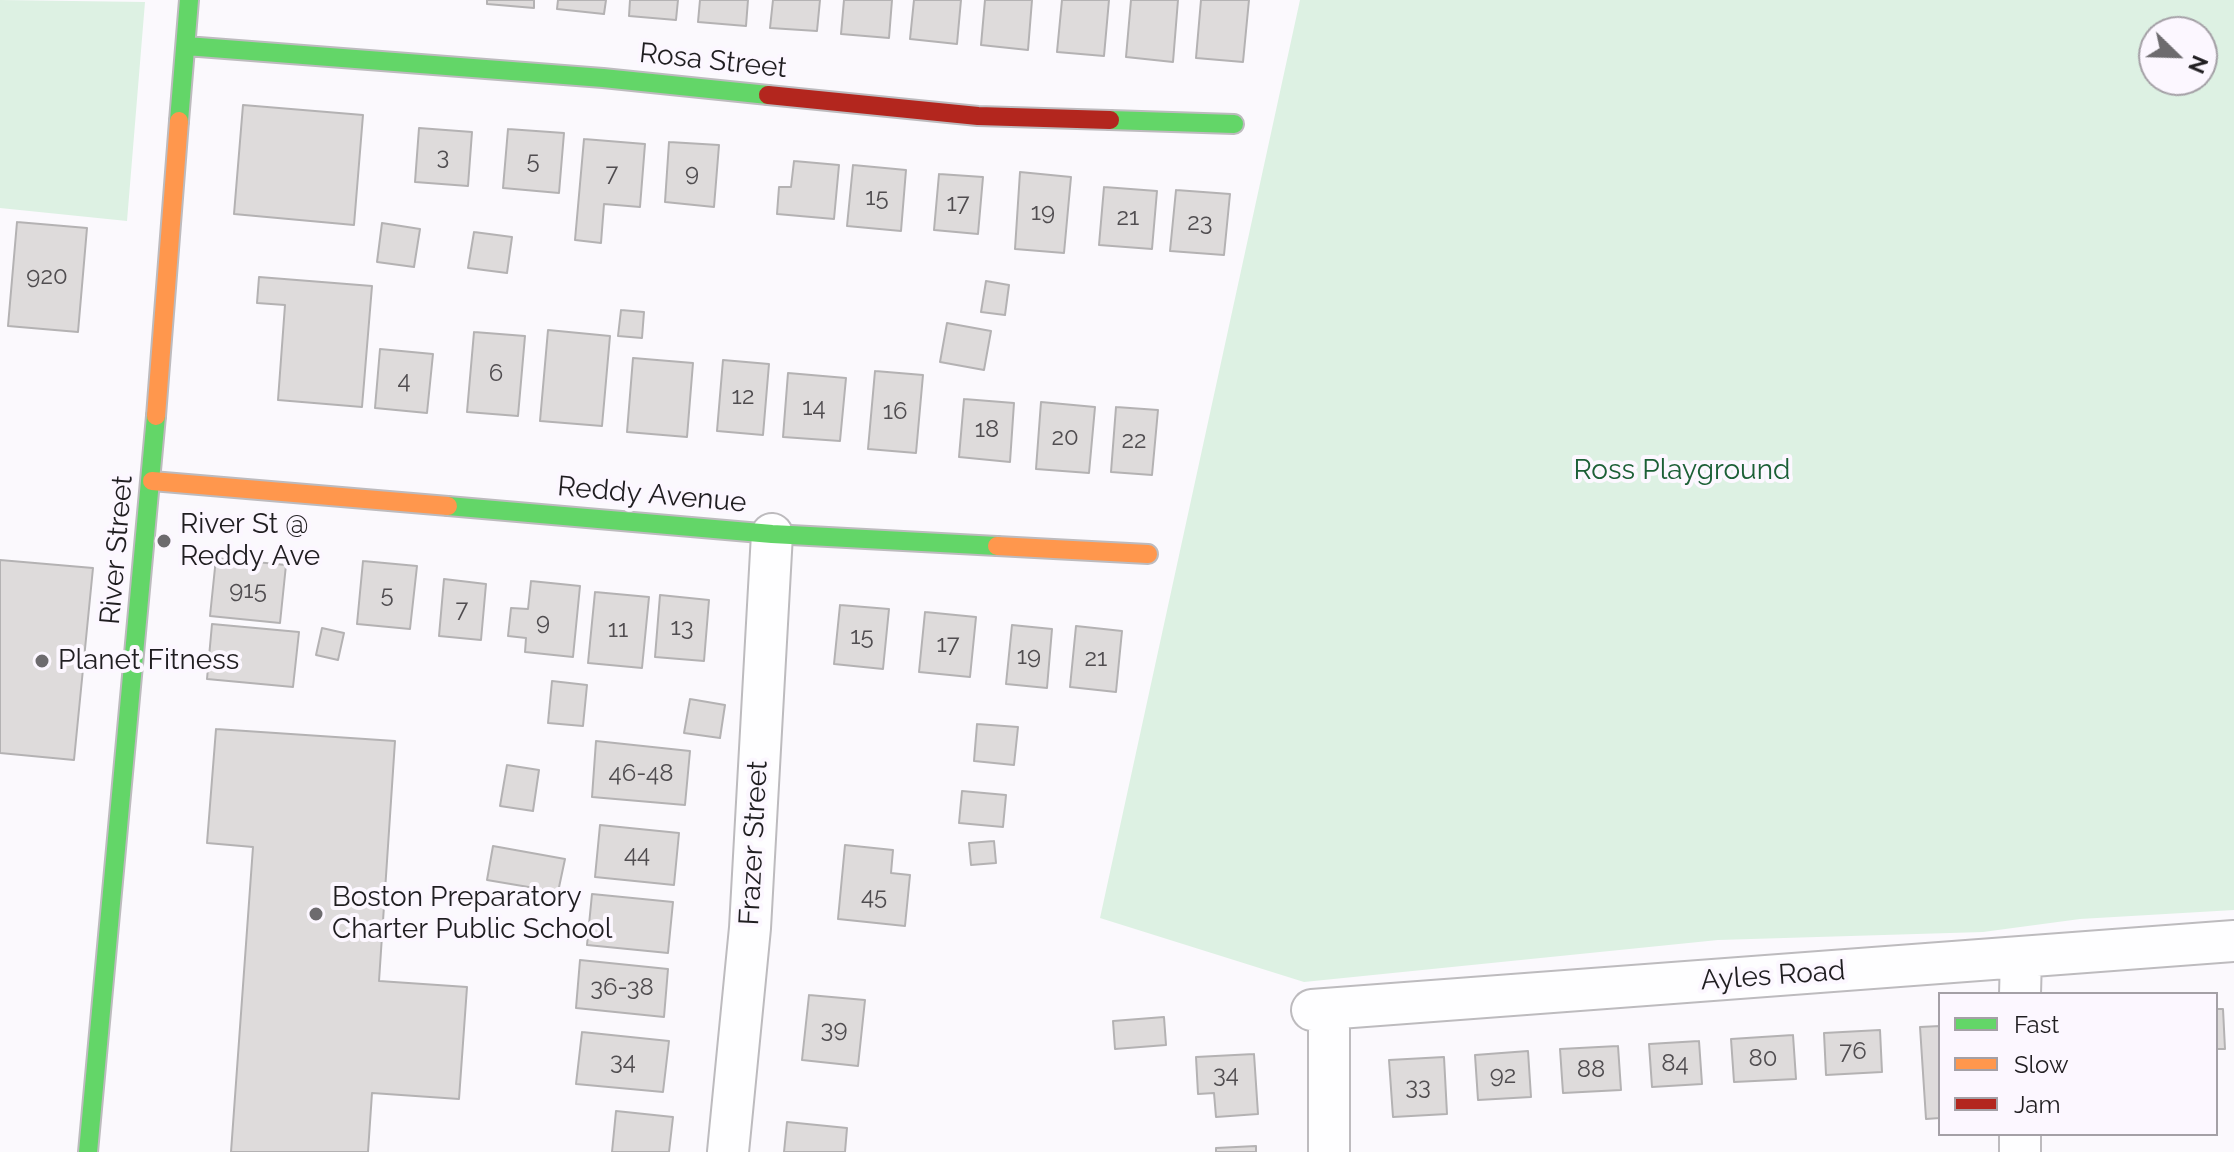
<!DOCTYPE html>
<style>
body{margin:0}
#map{position:relative;width:2234px;height:1152px;overflow:hidden;background:#fbf9fd;font-family:Raleway,sans-serif}
canvas{display:block}
.legend{position:absolute;left:1938px;top:992px;width:280px;height:144px;box-sizing:border-box;background:#fcf7ff;border:2px solid #a4a0a6;margin:0;padding:10px 14px;list-style:none;font-size:24px;color:#201e21}
.legend li{display:flex;align-items:center;gap:16px;height:40px}
.legend b{width:40px;border:2px solid #a4a0a6}
.north{position:absolute;left:2138px;top:16px;width:80px;height:80px;box-sizing:border-box;background:#fcf7ff;border:2px solid #a4a0a6;border-radius:50%;rotate:113deg;font-size:22px;font-weight:700;line-height:32px;text-align:center;color:#201e21}
.north::after{content:'';display:block;margin:auto;width:28px;height:36px;background:#6d6b6e;clip-path:polygon(50% 0,100% 100%,50% 72%,0 100%)}
</style>
<div id="map">
<canvas width="2234" height="1152"></canvas>
<ul class="legend">
<li><b style="height:10px;background:#63d668"></b>Fast</li>
<li><b style="height:10px;background:#ff974d"></b>Slow</li>
<li><b style="height:10px;background:#b3261e"></b>Jam</li>
</ul>
<div class="north">N</div>
</div>
<script>
const c = document.querySelector('canvas').getContext('2d');
c.lineJoin = 'round';
function paint(path, color) { c.fillStyle = color; c.fill(path, 'evenodd'); }
const poly = rows => new Path2D(rows.map(r => 'M' + r).join(''));
function strokePath(path, color, width, dash) { c.strokeStyle = color; c.lineWidth = width; c.lineCap = dash ? 'butt' : 'round'; c.setLineDash(dash || []); c.stroke(path); }
function drawText(font, color, halo, rows, align = 'center') {
  c.font = font + ' Raleway,sans-serif'; c.lineWidth = 8; c.setLineDash([]); c.textBaseline = 'middle'; c.strokeStyle = halo; c.fillStyle = color; for (const [text, x, y, turn = 0] of rows) {
    c.save(); c.translate(x, y); c.rotate((+turn || 0) * Math.PI / 180); c.textAlign = isNaN(turn) ? turn : align; if (halo) c.strokeText(text, 0, 0); c.fillText(text, 0, 0); c.restore();
  }
}
paint(poly([
 [0,0,145,2,127,221,0,208],
 [1300,0,2234,0,2234,910,2080,919,1983,932,1718,940,1304,982,1100,918],
 [2154,32,2202,32,2202,80,2154,80]
]), '#ddf1e3');
const building = poly([
 [487,0,534,0,534,8,487,4,487,0],
 [558,0,606,0,604,14,557,9,558,0],
 [630,0,678,0,676,20,629,16,630,0],
 [700,0,748,0,746,26,698,22,700,0],
 [773,0,820,0,817,31,770,28,773,0],
 [844,0,892,0,889,38,841,34,844,0],
 [914,0,961,0,957,44,910,39,914,0],
 [985,0,1032,0,1028,50,981,45,985,0],
 [1062,0,1109,0,1104,56,1057,52,1062,0],
 [1131,0,1178,0,1173,62,1126,57,1131,0],
 [1201,0,1249,0,1243,62,1196,58,1201,0],
 [243,105,363,115,354,225,234,214,243,105],
 [419,128,472,132,468,186,415,182,419,128],
 [508,129,564,133,559,193,503,188,508,129],
 [584,139,645,144,640,207,604,204,601,243,575,240,584,139],
 [669,142,719,145,714,207,665,202,669,142],
 [794,161,839,165,834,219,777,214,779,187,791,187,794,161],
 [853,165,906,170,901,231,847,226,853,165],
 [1020,172,1071,177,1064,253,1015,249,1020,172],
 [939,174,983,177,978,234,934,230,939,174],
 [1104,187,1157,191,1152,249,1099,245,1104,187],
 [1176,190,1230,194,1224,255,1170,251,1176,190],
 [17,222,87,228,78,332,8,326,17,222],
 [382,223,420,229,414,267,377,262,382,223],
 [474,232,512,237,507,273,468,268,474,232],
 [259,277,372,286,362,407,278,400,285,305,257,303,259,277],
 [986,281,1009,285,1005,315,981,312,986,281],
 [621,310,644,312,642,338,618,336,621,310],
 [947,323,991,331,984,370,940,362,947,323],
 [548,330,610,336,602,426,540,421,548,330],
 [474,332,525,336,518,416,467,412,474,332],
 [380,349,433,354,427,413,375,408,380,349],
 [633,358,693,363,687,437,627,432,633,358],
 [723,360,769,364,763,435,717,431,723,360],
 [875,371,923,375,916,453,868,449,875,371],
 [788,373,846,378,840,441,783,437,788,373],
 [964,399,1014,403,1010,462,959,457,964,399],
 [1041,402,1095,407,1089,473,1036,469,1041,402],
 [1116,407,1158,410,1152,475,1111,472,1116,407],
 [216,558,286,565,280,623,210,616,216,558],
 [0,560,93,568,74,760,0,753,0,560],
 [363,561,417,566,410,629,357,624,363,561],
 [444,579,486,584,481,640,439,636,444,579],
 [531,581,580,586,573,657,525,652,526,638,508,636,511,608,528,609,531,581],
 [595,592,649,597,642,668,588,663,595,592],
 [660,595,709,600,704,661,655,657,660,595],
 [840,605,889,609,883,669,834,664,840,605],
 [925,612,976,617,970,677,919,672,925,612],
 [212,624,299,632,293,687,207,679,212,624],
 [1012,625,1052,629,1047,688,1006,684,1012,625],
 [1076,626,1122,631,1116,692,1070,687,1076,626],
 [322,628,344,633,338,660,316,655,322,628],
 [552,681,587,685,583,726,548,723,552,681],
 [690,699,725,705,720,738,684,733,690,699],
 [977,724,1018,727,1014,765,974,761,977,724],
 [216,729,395,741,379,981,467,987,459,1099,372,1093,368,1152,231,1152,253,847,207,843,216,729],
 [596,741,690,751,685,805,592,797,596,741],
 [507,765,539,770,533,811,500,806,507,765],
 [962,791,1006,795,1003,827,959,823,962,791],
 [600,825,679,833,674,885,595,877,600,825],
 [994,841,996,863,971,865,969,843,994,841],
 [845,845,893,850,891,873,910,875,905,926,838,919,845,845],
 [493,846,565,859,558,892,487,880,493,846],
 [592,894,673,902,668,953,587,945,592,894],
 [580,960,668,969,664,1017,576,1008,580,960],
 [809,995,865,1000,858,1066,802,1060,809,995],
 [2216,1009,2223,1009,2225,1049,2216,1049,2216,1009],
 [1164,1017,1166,1045,1115,1049,1113,1021,1164,1017],
 [1940,1026,1940,1118,1926,1119,1920,1027,1940,1026],
 [1880,1030,1882,1072,1826,1075,1824,1033,1880,1030],
 [582,1032,669,1041,663,1092,576,1084,582,1032],
 [1793,1035,1796,1079,1734,1082,1731,1039,1793,1035],
 [1699,1041,1702,1084,1652,1087,1649,1044,1699,1041],
 [1618,1046,1621,1090,1563,1093,1560,1049,1618,1046],
 [1528,1051,1531,1097,1478,1100,1475,1055,1528,1051],
 [1254,1054,1258,1114,1216,1117,1214,1093,1198,1094,1196,1057,1254,1054],
 [1444,1057,1447,1114,1393,1117,1389,1060,1444,1057],
 [616,1111,673,1117,669,1152,612,1152,616,1111],
 [787,1122,847,1128,845,1152,784,1152,787,1122],
 [1256,1146,1256,1152,1216,1152,1216,1148,1256,1146]
]);
paint(building, '#dedbdb');
strokePath(building, '#b4b2b3', 2);
const street = poly([
 [2020,994,2021,957],
 [1312,1010,2234,941],
 [1329,1010,1329,1152],
 [728,1152,750,928,772,534],
 [2020,1152,2020,1134]
]);
const fast = poly([
 [186,46,603,78,768,95],
 [1110,120,1234,124],
 [179,121,189,0],
 [448,506,772,534,997,546],
 [88,1152,156,416]
]);
const slow = poly([
 [156,416,179,121],
 [152,481,448,506],
 [997,546,1148,554]
]);
const jam = poly([
 [768,95,978,116,1110,120]
]);
strokePath(street, '#bdbbbe', 44);
strokePath(fast, '#bdbbbe', 22);
strokePath(slow, '#bdbbbe', 22);
strokePath(jam, '#bdbbbe', 22);
strokePath(street, '#fefeff', 40);
strokePath(fast, '#63d668', 18);
strokePath(slow, '#ff974d', 18);
strokePath(jam, '#b3261e', 18);
for (const [x, y, r, color] of [
 [164,541,8,"#6d6b6e"],
 [42,661,8,"#6d6b6e"],
 [316,914,8,"#6d6b6e"]
]) { const dot = new Path2D(); dot.arc(x, y, r, 0, 2 * Math.PI); c.fillStyle = color; c.fill(dot); strokePath(dot, '#fcf7ff', 3); }
drawText('24px', '#504d50', null, [
 ["3",443,157],
 ["5",533,161],
 ["7",612,174],
 ["9",692,174],
 ["15",877,198],
 ["17",958,204],
 ["19",1043,213],
 ["21",1128,218],
 ["23",1200,223],
 ["920",47,277],
 ["6",496,374],
 ["4",404,381],
 ["12",743,397],
 ["14",814,408],
 ["16",895,412],
 ["18",987,430],
 ["20",1065,438],
 ["22",1134,441],
 ["915",248,591],
 ["5",387,595],
 ["7",462,610],
 ["9",543,623],
 ["13",682,628],
 ["11",618,630],
 ["15",862,637],
 ["17",948,645],
 ["19",1029,657],
 ["21",1096,659],
 ["46-48",641,774],
 ["44",637,855],
 ["45",874,897],
 ["36-38",622,988],
 ["39",834,1030],
 ["76",1853,1052],
 ["80",1763,1059],
 ["34",623,1062],
 ["84",1675,1064],
 ["88",1591,1070],
 ["34",1226,1075],
 ["92",1503,1076],
 ["33",1418,1087]
]);
drawText('28px', '#201e21', '#fcf7ff', [
 ["Rosa Street",713,61,6],
 ["Reddy Avenue",652,495,5],
 ["River Street",117,550,-85],
 ["Frazer Street",754,843,-87],
 ["Ayles Road",1773,976,-4]
]);
drawText('28px', '#1c6036', '#fcf7ff', [
 ["Ross Playground",1682,471]
]);
drawText('28px', '#201e21', '#fcf7ff', [
 ["River St @",180,525],
 ["Reddy Ave",180,557],
 ["Planet Fitness",58,661],
 ["Boston Preparatory",332,898],
 ["Charter Public School",332,930]
], 'left');
</script>
